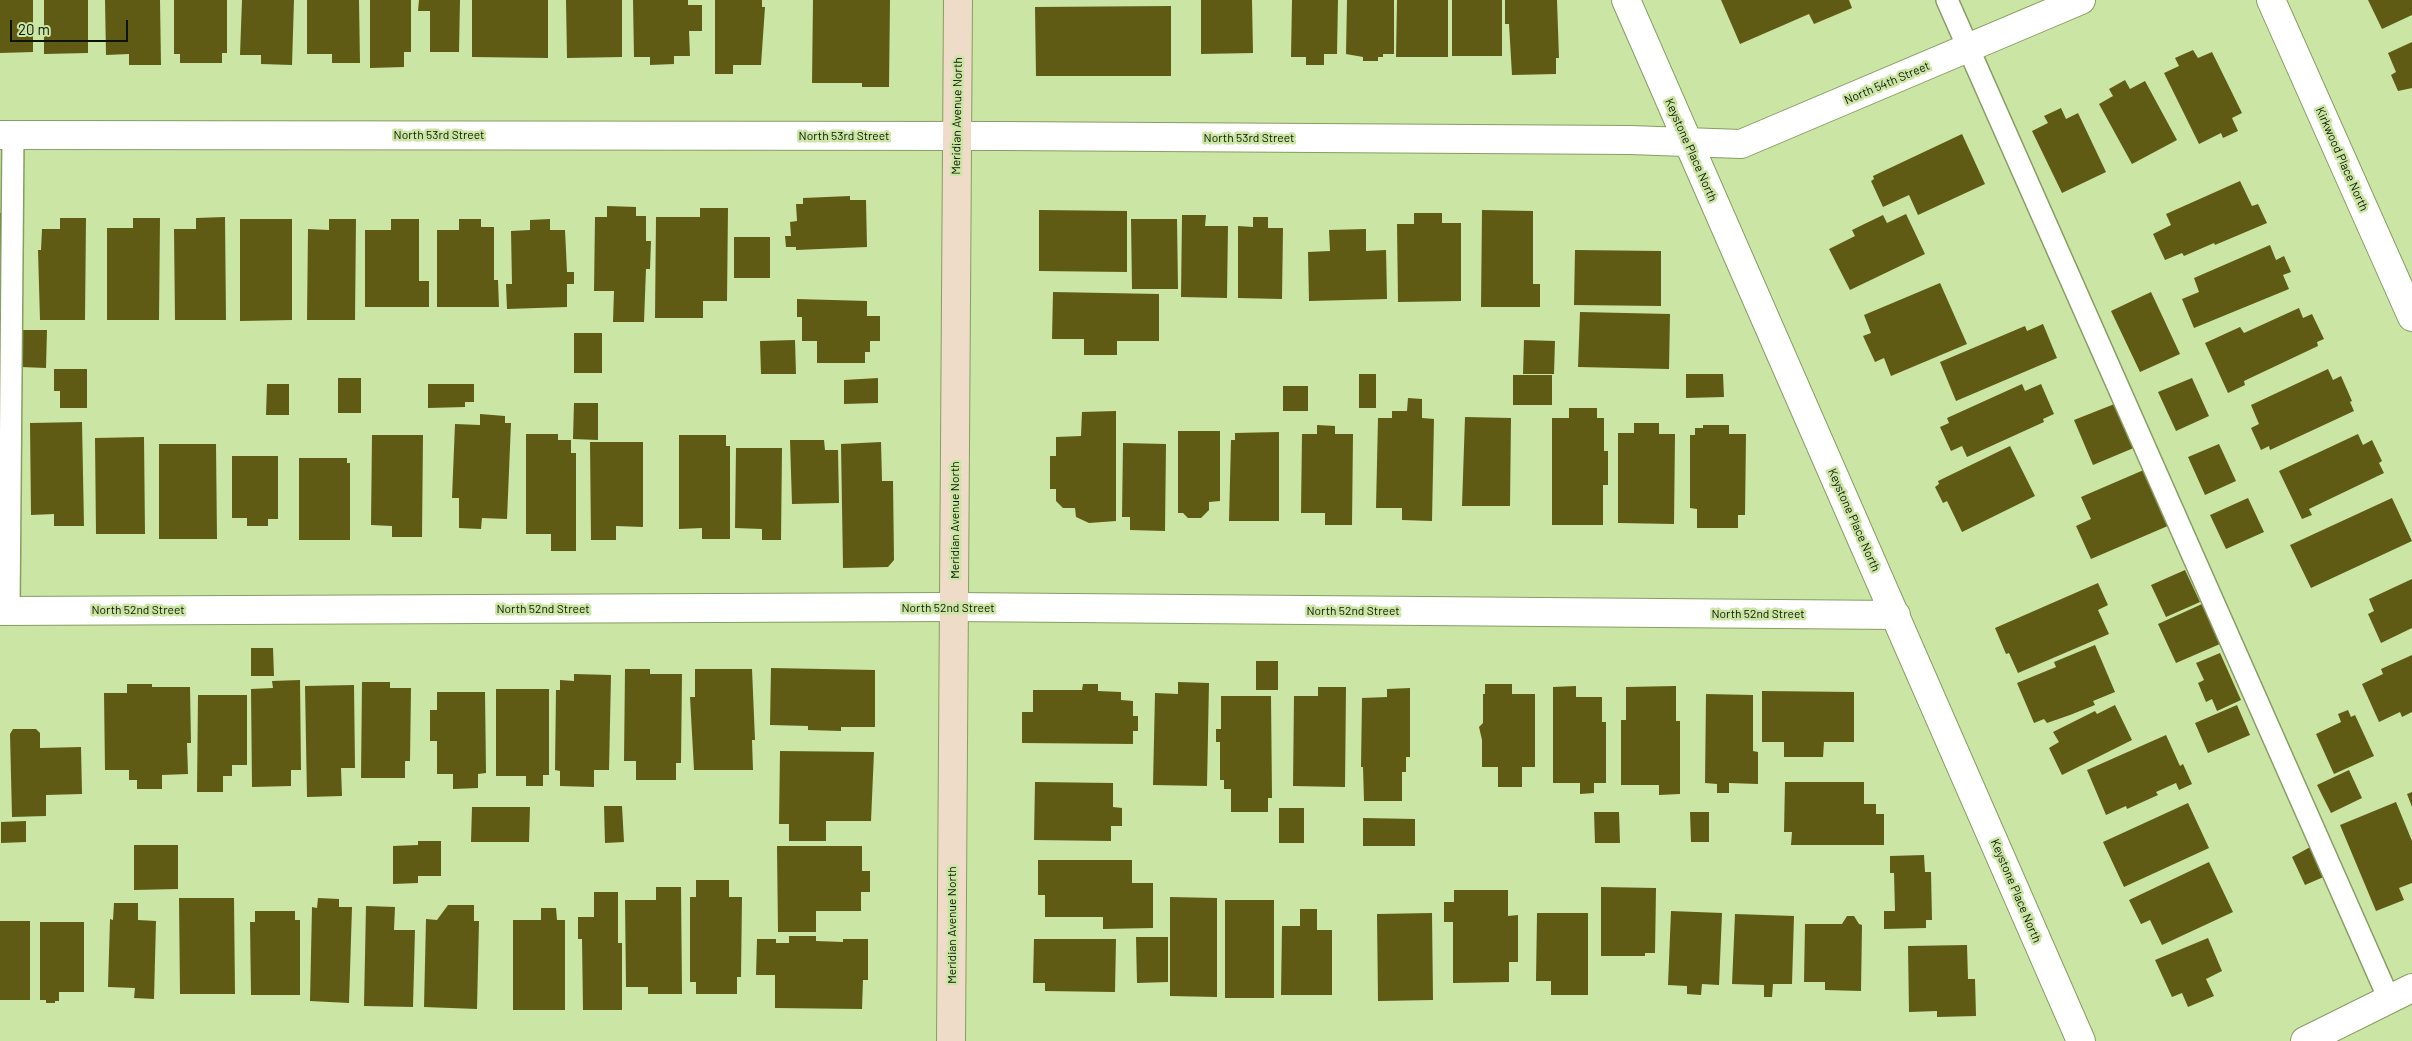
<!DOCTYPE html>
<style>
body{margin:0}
#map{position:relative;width:2412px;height:1041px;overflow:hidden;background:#cbe5a5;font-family:Barlow,sans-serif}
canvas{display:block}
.scale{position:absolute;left:10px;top:20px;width:118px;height:22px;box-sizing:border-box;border:2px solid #0c1400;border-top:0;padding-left:6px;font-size:15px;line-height:18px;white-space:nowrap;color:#0c1400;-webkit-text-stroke:4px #cbe5a5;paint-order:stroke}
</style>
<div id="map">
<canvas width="2412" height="1041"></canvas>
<div class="scale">20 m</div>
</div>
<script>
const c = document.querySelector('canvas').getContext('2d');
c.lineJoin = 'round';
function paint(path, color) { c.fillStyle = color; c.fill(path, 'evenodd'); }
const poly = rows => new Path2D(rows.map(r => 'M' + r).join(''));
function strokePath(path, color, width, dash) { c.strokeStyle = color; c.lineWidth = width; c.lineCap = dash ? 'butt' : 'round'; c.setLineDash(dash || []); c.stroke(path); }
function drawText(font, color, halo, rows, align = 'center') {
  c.font = font + ' Barlow,sans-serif'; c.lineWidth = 5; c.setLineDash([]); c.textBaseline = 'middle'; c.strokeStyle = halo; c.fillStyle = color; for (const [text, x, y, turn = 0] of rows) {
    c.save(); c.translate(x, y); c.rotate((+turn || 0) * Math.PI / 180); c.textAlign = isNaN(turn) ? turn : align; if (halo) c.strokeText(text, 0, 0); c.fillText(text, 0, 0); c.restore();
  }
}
paint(poly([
 [0,0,33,0,33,52,0,53],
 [44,0,88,0,88,53,44,54],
 [105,0,160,0,161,65,129,65,129,54,106,55],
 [174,0,227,0,227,53,222,53,222,63,180,63,180,54,174,54],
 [242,0,294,0,292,65,261,64,261,55,240,55],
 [307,0,359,0,360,63,332,63,332,54,307,54],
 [370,0,411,0,411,52,404,52,404,67,370,68],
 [419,0,460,0,459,52,430,52,430,11,418,11],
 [472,0,548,0,548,58,472,57],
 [566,0,622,0,622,57,567,58],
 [633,0,688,0,688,5,702,5,702,31,689,31,690,56,674,56,674,64,650,65,650,57,634,57],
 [715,0,762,0,762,7,765,7,761,65,733,65,733,74,715,74],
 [813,0,890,0,889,87,862,87,862,83,812,83],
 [1201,0,1252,0,1253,53,1201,54],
 [1292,0,1338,0,1337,54,1324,54,1324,65,1306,65,1306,57,1291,57],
 [1347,0,1394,0,1394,54,1383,54,1383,57,1378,57,1378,61,1363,61,1363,57,1346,54],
 [1397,0,1448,0,1448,57,1396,57],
 [1452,0,1502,0,1502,56,1452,56],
 [1505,0,1557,0,1559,58,1556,58,1556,74,1512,75,1509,24,1505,24],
 [1721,0,1849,0,1852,8,1814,24,1809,14,1740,44],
 [2368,0,2412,0,2412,15,2382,29],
 [1171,6,1171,76,1036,76,1035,7],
 [2412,42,2412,88,2398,91,2391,75,2396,72,2388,53],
 [2193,50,2198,58,2212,52,2242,113,2232,118,2238,131,2223,138,2221,133,2199,144,2164,73,2179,66,2175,58],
 [2125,80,2130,89,2145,81,2177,140,2132,164,2099,104,2113,96,2109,89],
 [2061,108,2066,119,2078,113,2106,172,2062,193,2032,131,2048,123,2044,116],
 [1962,134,1985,184,1918,215,1909,195,1883,207,1871,181,1874,179,1873,176],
 [2240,181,2252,206,2258,204,2267,223,2215,245,2214,243,2184,256,2182,253,2165,260,2153,234,2171,225,2166,214],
 [850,196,850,200,866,200,867,247,796,250,796,247,786,247,785,236,791,236,790,222,797,221,796,204,803,204,803,198],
 [607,206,636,207,636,216,646,216,646,241,651,241,650,269,646,269,644,322,613,322,614,291,594,291,595,217,607,217],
 [700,208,728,208,727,301,703,301,703,318,655,318,656,217,700,217],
 [1039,210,1127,211,1127,272,1039,271],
 [1482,210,1533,211,1533,284,1540,284,1540,307,1481,307],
 [0,213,4,213,5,260,0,260],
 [1414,213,1442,213,1442,223,1461,223,1461,301,1398,302,1397,224,1414,224],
 [1906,214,1925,254,1850,290,1829,249,1855,236,1852,230,1883,215,1887,223],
 [1182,215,1206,215,1205,226,1228,226,1227,298,1181,297],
 [225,217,226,320,175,320,174,229,196,229,196,218],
 [1253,217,1268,217,1268,228,1283,228,1282,299,1238,298,1238,226,1253,227],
 [60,218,86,218,85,320,40,320,38,250,41,250,42,229,60,229],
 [133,218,160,218,159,320,107,320,107,228,133,228],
 [240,219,292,219,292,320,240,321],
 [329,219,356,219,355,320,307,320,308,229,329,230],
 [391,219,419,219,419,281,429,281,429,307,365,307,365,230,391,230],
 [459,219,481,219,481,227,494,227,494,280,498,280,499,307,437,307,437,230,459,230],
 [550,219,550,230,565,230,567,272,574,272,574,284,567,284,567,307,507,309,506,284,512,284,511,231,530,230,530,220],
 [1131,219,1177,219,1178,289,1132,289],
 [1366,229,1366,251,1386,250,1387,299,1309,301,1308,252,1330,251,1329,230],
 [734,237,770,237,770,278,734,278],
 [2270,245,2276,260,2284,256,2291,272,2283,275,2289,289,2194,328,2182,299,2199,292,2194,278],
 [1575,250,1661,251,1661,306,1574,305],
 [1940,283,1967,344,1891,376,1884,358,1875,362,1863,336,1871,333,1864,315],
 [1053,292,1159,294,1159,341,1117,341,1117,355,1084,355,1084,339,1052,339],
 [2151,292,2180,354,2140,372,2111,311],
 [797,299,867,301,867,316,880,316,880,341,870,341,870,352,865,352,865,363,817,363,817,341,802,341,802,317,797,317],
 [2299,308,2303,318,2312,314,2324,339,2317,342,2318,346,2244,381,2245,385,2228,393,2205,343,2240,327,2244,333],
 [1580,312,1670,314,1669,369,1578,367],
 [2043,324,2057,358,1956,401,1940,362,2025,326,2027,331],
 [21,330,47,330,46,368,21,367],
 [574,333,602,333,602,373,574,373],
 [795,340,796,374,761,374,760,341],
 [1524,340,1555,341,1554,374,1523,374],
 [54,369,87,369,87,408,60,408,60,391,54,391],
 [2328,369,2333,380,2341,376,2352,401,2350,402,2354,411,2270,450,2269,446,2261,450,2251,428,2259,424,2251,405],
 [1359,374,1376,374,1376,408,1359,408],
 [1686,374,1723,374,1724,397,1686,398],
 [1513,375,1552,375,1552,405,1513,405],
 [338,378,361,378,361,413,338,413],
 [878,378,878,403,844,404,844,380],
 [2192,378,2209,416,2176,431,2158,392],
 [267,384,289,384,289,415,266,415],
 [428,384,474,384,474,402,465,402,465,407,428,408],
 [2022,384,2025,391,2041,384,2054,414,2043,419,2044,422,1967,457,1962,446,1951,451,1940,427,1949,423,1947,418],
 [1283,386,1308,386,1308,411,1283,411],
 [1408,398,1422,399,1422,418,1434,419,1432,521,1402,520,1402,508,1376,508,1378,418,1392,418,1392,411,1407,411],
 [574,403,598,403,598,440,573,439],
 [2117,403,2136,447,2093,465,2074,420],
 [1569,408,1597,408,1597,418,1604,418,1604,451,1608,451,1608,485,1603,485,1603,525,1552,525,1552,418,1569,418],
 [1116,411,1116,521,1089,523,1076,517,1075,508,1063,508,1056,501,1056,489,1050,489,1050,456,1056,456,1056,437,1081,436,1082,412],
 [480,414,505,416,505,423,511,423,507,519,482,518,481,529,459,528,459,498,452,498,455,424,480,425],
 [1465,417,1511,418,1510,506,1462,506],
 [82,422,84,526,54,526,54,514,31,515,30,423],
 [1634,423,1659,423,1659,434,1675,434,1674,524,1618,523,1618,433,1634,433],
 [1317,425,1335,426,1335,434,1353,434,1352,525,1325,525,1325,513,1301,513,1302,434,1317,434],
 [1703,425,1729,425,1729,434,1746,434,1745,515,1738,515,1738,528,1697,528,1697,509,1690,508,1690,435,1695,435,1695,428,1703,428],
 [1178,431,1220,431,1220,501,1209,502,1209,510,1201,518,1188,518,1183,513,1178,513],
 [1279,432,1279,521,1229,521,1231,440,1235,440,1235,433],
 [526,434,558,434,558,440,571,440,571,453,576,453,576,551,551,551,551,534,526,534],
 [2358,434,2363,445,2372,440,2382,461,2379,463,2384,473,2309,509,2312,515,2302,519,2279,471],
 [372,435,423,435,422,537,392,537,392,526,371,525],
 [679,435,726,435,726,446,730,446,730,539,702,539,702,528,679,529],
 [144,437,145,534,96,534,95,438],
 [790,440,824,440,825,450,838,450,839,503,792,504],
 [590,442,643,442,643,527,616,526,616,540,591,540],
 [881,442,882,481,893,481,894,560,888,567,843,568,841,444],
 [1123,443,1166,444,1165,531,1130,530,1130,517,1122,517],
 [159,444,216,444,217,539,159,539],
 [2219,444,2236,481,2205,495,2188,457],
 [2010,446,2035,496,1962,532,1947,501,1943,503,1935,487,1939,484,1938,481],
 [736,448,782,448,781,540,762,540,762,529,735,528],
 [232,456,278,456,278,519,268,519,268,526,247,526,247,518,232,518],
 [299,458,347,458,347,463,350,463,350,540,299,540],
 [2146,469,2170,525,2091,559,2076,526,2091,519,2081,497],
 [2248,498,2264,532,2226,549,2210,515],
 [2392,498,2412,541,2311,588,2290,545],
 [2185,570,2200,602,2166,617,2151,585],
 [2412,579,2412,628,2381,643,2368,614,2374,611,2369,599],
 [2098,583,2108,605,2098,610,2109,634,2018,673,2009,653,2006,654,1995,628],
 [2202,604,2220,644,2176,663,2158,624],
 [2095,645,2115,692,2093,701,2095,705,2070,715,2047,723,2044,719,2034,723,2017,683,2056,667,2054,662],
 [251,648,273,648,274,676,251,676],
 [2220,653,2241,700,2217,711,2212,699,2206,702,2198,683,2204,680,2196,663],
 [2412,655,2412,712,2402,717,2400,712,2379,722,2362,684,2383,674,2381,669],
 [1256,661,1278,661,1278,690,1256,690],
 [771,668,875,670,875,727,841,727,841,731,808,730,808,726,770,725],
 [625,669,650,669,650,674,682,674,681,763,676,763,676,780,636,780,636,761,624,761],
 [695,669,752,669,755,740,752,740,753,770,694,770,690,697,695,697],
 [574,674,611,675,609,770,594,770,594,787,560,786,560,771,555,770,556,690,560,690,560,680,574,681],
 [300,680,301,770,291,770,291,786,252,787,251,689,273,688,272,681],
 [362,682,390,682,390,688,411,688,410,761,405,761,405,778,361,778],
 [1178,682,1209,683,1207,786,1153,785,1155,693,1178,694],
 [127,684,152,684,152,687,190,687,191,743,187,743,188,774,162,775,162,789,137,789,137,780,129,780,129,770,105,770,104,693,127,693],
 [1083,684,1098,684,1098,691,1121,692,1121,700,1133,701,1133,716,1138,716,1138,731,1133,731,1133,744,1022,743,1022,712,1033,712,1033,690,1082,690],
 [1485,684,1512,684,1512,694,1535,694,1535,767,1522,767,1522,787,1498,787,1498,767,1482,767,1482,740,1479,727,1483,723,1483,694,1485,694],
 [354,685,355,768,341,768,342,796,307,797,305,686],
 [1576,686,1576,697,1602,697,1602,722,1606,722,1606,783,1594,783,1594,793,1580,794,1580,783,1553,783,1553,687],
 [1676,686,1676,721,1680,721,1680,794,1659,795,1659,785,1621,785,1621,720,1626,720,1626,687],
 [1318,687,1346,687,1345,787,1293,786,1294,696,1318,696],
 [1410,688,1410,757,1406,757,1406,772,1402,772,1402,801,1364,801,1363,767,1361,767,1362,698,1387,697,1387,689],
 [496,689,549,689,549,775,543,775,543,786,526,786,526,776,496,776],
 [1762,691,1854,692,1854,742,1824,742,1823,757,1784,757,1784,742,1762,742],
 [437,692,485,692,486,773,478,774,478,788,453,789,453,774,437,774,437,741,430,741,430,710,437,710],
 [1706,694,1753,695,1753,751,1758,752,1758,784,1729,783,1729,793,1717,793,1717,784,1705,783],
 [198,695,247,695,247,765,232,765,232,776,223,776,223,792,197,792],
 [1221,696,1271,696,1272,798,1268,798,1268,812,1231,812,1231,789,1224,789,1224,780,1220,780,1220,742,1216,742,1216,729,1221,729],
 [2115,705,2132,740,2062,775,2049,748,2059,742,2053,732,2095,711,2097,714],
 [2237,705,2250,735,2208,753,2195,723],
 [2348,710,2351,717,2355,715,2374,756,2334,774,2316,734,2341,722,2338,714],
 [13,729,36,729,40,733,40,748,81,747,82,794,46,795,46,816,12,817,10,734],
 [2166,735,2180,766,2183,764,2192,784,2179,790,2176,783,2156,792,2158,795,2127,809,2126,806,2106,815,2087,770],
 [780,751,874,752,871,821,826,821,826,841,789,841,789,824,779,824],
 [2349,770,2362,798,2331,813,2317,785],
 [1035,782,1113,783,1113,807,1122,808,1122,826,1111,826,1111,841,1034,840],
 [1785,782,1864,782,1864,804,1876,804,1876,814,1884,814,1884,845,1791,845,1792,832,1784,832],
 [2412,792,2412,807,2407,794],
 [2396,802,2412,841,2412,883,2399,888,2404,900,2376,911,2340,825],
 [2188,803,2209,848,2124,887,2103,842],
 [604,806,622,806,624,842,605,843],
 [472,807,530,807,529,842,471,842],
 [1279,808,1304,808,1304,843,1279,843],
 [1594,812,1619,812,1620,843,1595,843],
 [1690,812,1709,812,1709,842,1691,842],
 [1363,818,1415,819,1415,846,1363,846],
 [26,821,26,842,1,843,1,822],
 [418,841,441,841,441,876,418,876,418,883,393,884,393,846,418,845],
 [134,845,178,845,178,889,134,890],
 [2314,845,2328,875,2305,885,2292,857],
 [777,846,862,846,862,871,870,871,870,892,861,892,861,911,816,911,816,932,778,932],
 [1924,855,1925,872,1931,872,1932,920,1926,920,1926,928,1884,929,1884,911,1895,911,1894,873,1890,873,1890,856],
 [1038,860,1132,860,1132,883,1153,883,1153,928,1103,929,1103,917,1045,917,1045,895,1038,895],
 [2209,862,2233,912,2162,945,2150,920,2141,924,2129,900],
 [696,880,729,880,729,897,742,897,741,977,737,977,737,994,696,994,696,982,690,982,690,897,696,897],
 [656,887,681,887,682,994,648,994,648,987,626,987,625,900,656,900],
 [1601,887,1656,888,1655,953,1645,953,1645,956,1601,956],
 [1454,890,1508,890,1508,916,1518,915,1518,962,1509,962,1509,982,1453,983,1453,922,1444,922,1444,902,1454,902],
 [594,892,618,892,618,943,622,943,622,1010,583,1010,582,939,578,939,578,917,594,917],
 [1170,897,1217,898,1217,997,1170,996],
 [179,898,234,898,235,994,180,994],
 [318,898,339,899,339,907,352,907,349,1003,310,1001,312,907,317,908],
 [1225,900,1274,900,1274,998,1225,998],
 [114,903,138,903,138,920,156,921,154,999,134,998,135,988,108,987,110,919,113,920],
 [448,905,474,905,474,921,479,921,477,1009,424,1007,426,919,437,920],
 [366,906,395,907,394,930,415,930,413,1007,364,1006],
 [541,908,556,908,557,920,565,920,565,1010,513,1010,513,920,541,920],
 [1300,909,1317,909,1317,930,1332,930,1332,995,1281,995,1282,926,1300,926],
 [255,911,295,911,295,920,300,920,300,995,251,995,250,922,255,922],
 [1671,911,1722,913,1719,985,1702,984,1701,995,1687,994,1687,986,1668,985],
 [1432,913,1433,1000,1378,1001,1377,914],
 [1537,913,1588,913,1588,995,1551,995,1551,981,1536,981],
 [1735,914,1794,916,1792,984,1773,984,1772,997,1764,997,1764,985,1732,984],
 [1847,916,1854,916,1859,924,1862,925,1861,991,1825,990,1825,982,1804,982,1805,924,1842,924],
 [0,921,30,921,30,1000,0,1000],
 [40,922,84,922,84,992,59,992,59,1001,55,1001,55,1003,46,1003,46,1000,40,1000],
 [789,936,816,936,816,941,843,942,843,939,868,939,868,980,863,980,862,1009,775,1008,775,975,756,975,757,939,776,939,776,943,789,943],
 [1136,937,1168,937,1168,982,1137,983],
 [2208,938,2222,971,2206,979,2214,996,2188,1007,2182,993,2172,997,2155,960],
 [1034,939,1116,939,1115,992,1045,991,1045,983,1033,983],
 [1967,945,1968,979,1975,979,1976,1016,1937,1017,1937,1011,1909,1012,1908,946]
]), '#5f5b14');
const lane = poly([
 [1947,0,2389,999],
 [9,611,13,135]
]);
const street = poly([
 [1626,0,2081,1041],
 [2271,0,2412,317],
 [0,135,1001,136,1630,140,1741,144,2081,0],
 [0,611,954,607,1896,615],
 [2305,1041,2412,988]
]);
const secondary = poly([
 [951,1041,958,0]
]);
strokePath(lane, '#869e61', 24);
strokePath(street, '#869e61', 30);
strokePath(secondary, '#869e61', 30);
strokePath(lane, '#fff', 21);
strokePath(street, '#fff', 28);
strokePath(secondary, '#efdcc8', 28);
drawText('12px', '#0c1400', '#cbe5a5', [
 ["North 54th Street",1887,83,-23],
 ["Meridian Avenue North",957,116,-89],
 ["North 53rd Street",439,135],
 ["North 53rd Street",844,136],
 ["North 53rd Street",1249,138],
 ["Keystone Place North",1691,150,66],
 ["Kirkwood Place North",2342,159,66],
 ["Meridian Avenue North",955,520,-90],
 ["Keystone Place North",1854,520,66],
 ["North 52nd Street",948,608],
 ["North 52nd Street",543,609],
 ["North 52nd Street",138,610],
 ["North 52nd Street",1353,611],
 ["North 52nd Street",1758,614],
 ["Keystone Place North",2016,891,67],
 ["Meridian Avenue North",952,925,-90]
]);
</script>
